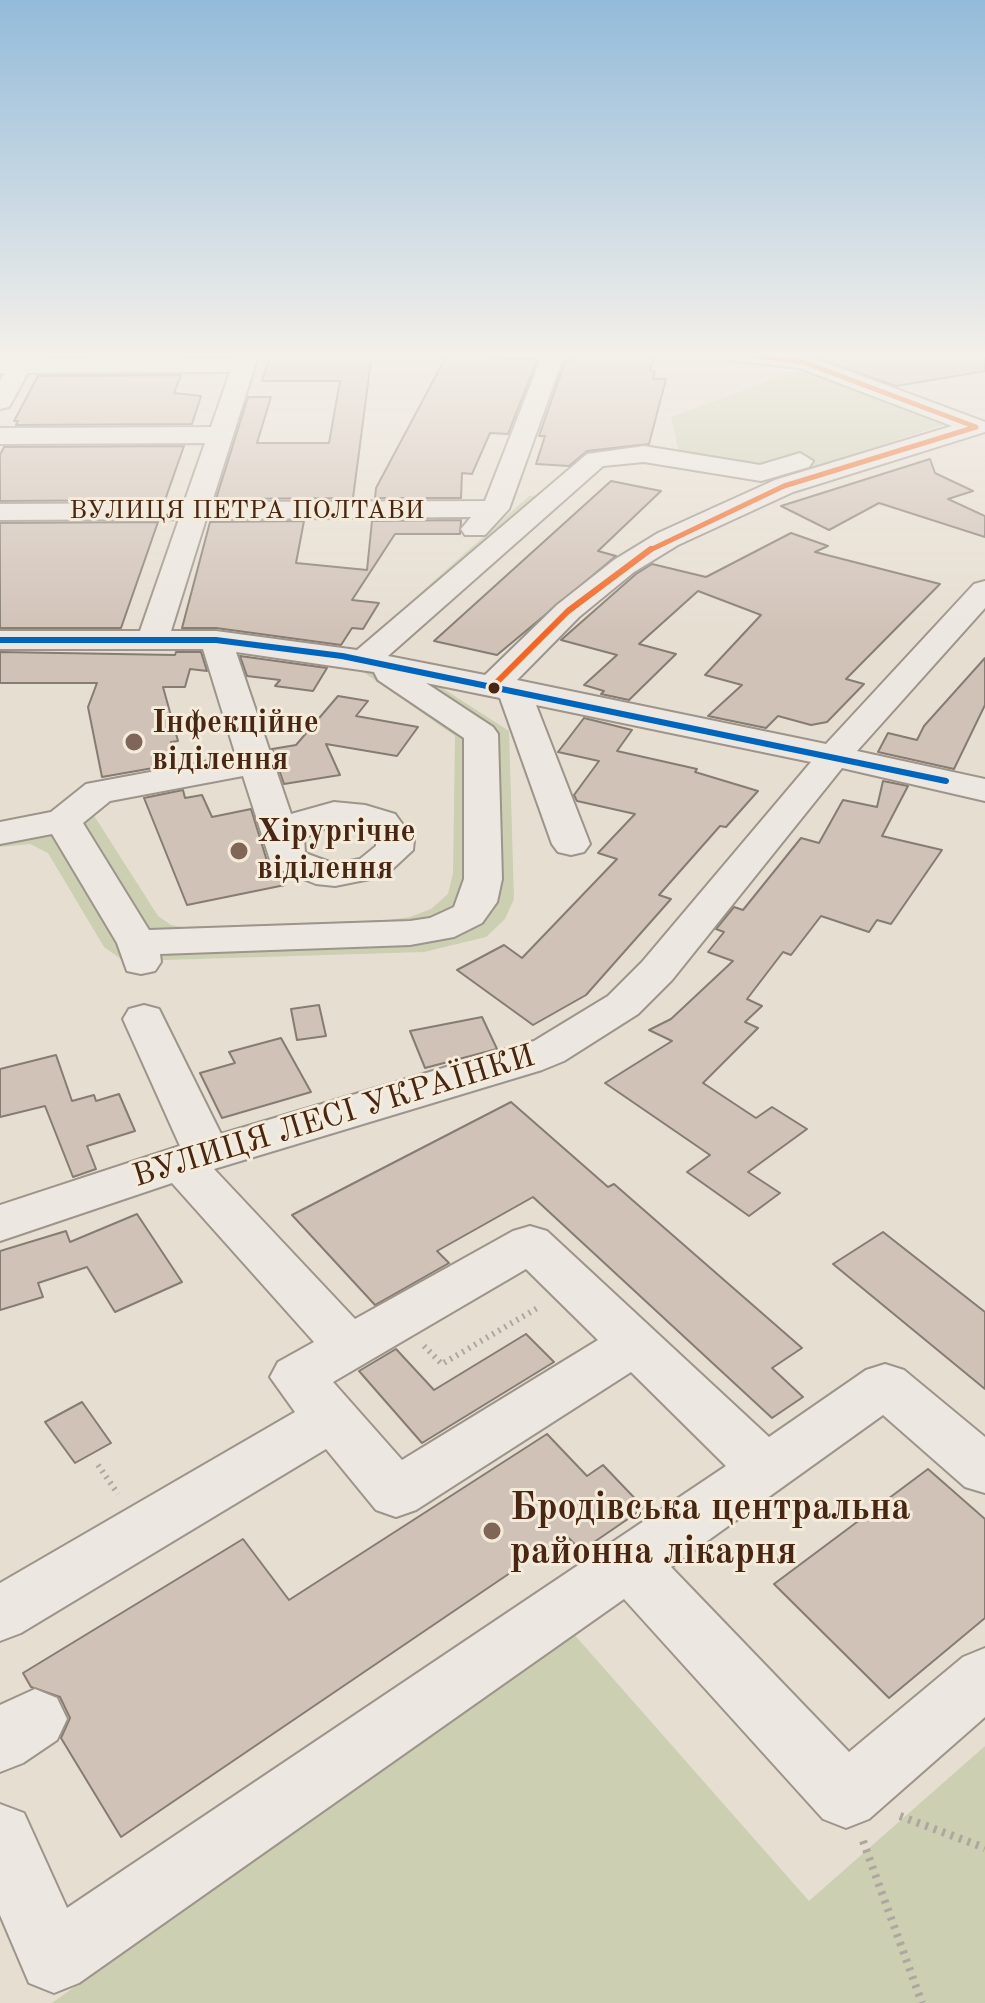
<!DOCTYPE html>
<meta charset="utf-8">
<style>
body{margin:0}
canvas{display:block;background:#e6ded1}
</style>
<canvas width="985" height="2003"></canvas>
<script>
const c = document.querySelector('canvas').getContext('2d');
c.lineJoin = 'round';
function paint(path, color) { c.fillStyle = color; c.fill(path, 'evenodd'); }
const poly = rows => new Path2D(rows.map(r => 'M' + r).join(''));
function strokePath(path, color, width, dash) { c.strokeStyle = color; c.lineWidth = width; c.lineCap = dash ? 'butt' : 'round'; c.setLineDash(dash || []); c.stroke(path); }
function drawText(font, color, halo, rows, align = 'center') {
  c.font = font + ' "Old Standard TT",serif'; c.lineWidth = 6; c.setLineDash([]); c.textBaseline = 'middle'; c.strokeStyle = halo; c.fillStyle = color; for (const [text, x, y, turn = 0] of rows) {
    c.save(); c.translate(x, y); c.rotate((+turn || 0) * Math.PI / 180); c.textAlign = isNaN(turn) ? turn : align; if (halo) c.strokeText(text, 0, 0); c.fillText(text, 0, 0); c.restore();
  }
}
paint(poly([
 [808,367,940,420,943,425,774,480,636,459,607,463,391,655,509,731,514,899,505,919,486,937,424,952,132,961,121,959,104,947,48,853,30,844,0,847,0,821,55,810,93,814,158,916,171,925,182,927,388,920,410,917,431,909,448,894,453,873,455,736,349,662,382,630,381,628,529,496,541,495,592,454,623,449,679,453,671,417],
 [572,1632,809,1901,985,1746,985,2003,52,2003]
]), '#cccfb2');
const building = poly([
 [51,353,159,353,158,355,49,356,51,353],
 [271,353,372,353,353,498,216,499,248,397,271,397,257,443,329,443,340,381,262,381,271,353],
 [448,353,493,353,491,357,537,360,508,434,490,433,472,474,462,473,461,498,375,498,376,488,448,353],
 [574,353,654,356,650,371,655,371,653,379,666,379,649,444,587,451,569,466,536,464,545,436,539,436,565,362,571,362,574,353],
 [801,353,985,353,985,371,896,386,801,353],
 [181,375,174,393,201,396,192,424,16,425,18,421,14,421,38,376,181,375],
 [184,446,165,500,0,501,0,455,4,447,184,446],
 [930,459,935,473,973,491,948,499,985,516,985,537,879,503,829,530,781,506,930,459],
 [611,481,661,491,598,551,616,556,497,655,434,641,611,481],
 [461,520,460,534,395,534,352,600,379,603,363,629,352,628,341,645,216,628,182,628,210,522,304,521,296,563,367,570,372,521,461,520],
 [158,522,121,628,0,628,0,523,158,522],
 [791,533,828,546,815,552,940,584,846,679,864,684,827,722,811,725,778,716,766,728,708,716,742,685,705,675,761,615,698,591,639,644,676,654,629,700,601,694,604,691,584,685,617,655,561,640,636,574,652,564,706,577,791,533],
 [0,652,175,655,176,652,201,652,207,671,190,669,185,687,163,687,178,741,171,742,176,764,102,777,88,707,97,683,0,683,0,652],
 [240,656,327,668,313,691,275,686,280,680,247,676,240,656],
 [985,658,985,705,954,769,878,752,888,733,917,740,924,726,985,658],
 [338,696,368,701,356,716,418,727,397,756,326,744,340,775,284,784,272,749,296,745,338,696],
 [584,718,632,730,617,751,697,769,695,772,758,791,726,827,720,826,659,895,671,899,586,995,533,1025,457,970,504,945,522,958,617,859,598,853,635,814,577,801,574,795,599,761,558,752,584,718],
 [883,781,908,786,882,836,942,850,891,924,877,920,869,932,821,916,791,955,783,952,747,999,762,1006,745,1022,758,1028,703,1083,756,1118,772,1107,807,1129,748,1172,780,1193,749,1216,687,1172,710,1155,605,1083,672,1041,649,1030,671,1019,733,961,708,952,724,932,716,929,734,907,743,910,801,838,819,843,843,800,877,807,883,781],
 [183,790,185,798,202,795,212,817,251,809,267,861,285,885,187,905,144,798,183,790],
 [319,1005,326,1036,297,1040,291,1009,319,1005],
 [482,1017,497,1049,425,1068,410,1031,482,1017],
 [281,1038,311,1092,222,1118,200,1073,235,1063,229,1052,281,1038],
 [56,1055,72,1101,94,1095,96,1101,119,1094,135,1131,87,1146,96,1169,73,1177,45,1106,0,1117,0,1069,56,1055],
 [511,1102,608,1187,614,1184,802,1348,772,1368,803,1397,772,1418,533,1197,437,1251,449,1263,375,1305,292,1215,511,1102],
 [137,1214,182,1282,115,1312,87,1267,38,1283,43,1297,0,1310,0,1251,66,1231,70,1242,137,1214],
 [883,1232,985,1312,985,1389,833,1264,883,1232],
 [526,1334,554,1362,422,1443,359,1371,396,1349,434,1390,526,1334],
 [82,1402,111,1443,75,1463,45,1422,82,1402],
 [547,1434,587,1476,603,1465,644,1508,581,1551,566,1535,121,1837,61,1738,70,1718,60,1697,31,1687,23,1673,243,1539,289,1600,547,1434],
 [928,1469,985,1519,985,1618,889,1698,774,1584,928,1469]
]);
paint(building, '#d1c2b7');
strokePath(building, '#867c72', 2);
const minor = poly([
 [16,353,38,353,35,359,235,358,237,353,259,353,212,502,485,501,543,353,565,353,509,509,485,535,465,535,461,529,471,517,206,519,171,631,216,631,357,650,587,454,644,446,760,465,800,453,813,461,809,467,761,481,644,462,603,466,388,656,485,675,557,605,614,560,658,533,775,480,952,426,799,368,731,360,720,353,782,353,811,357,985,422,985,432,793,492,678,545,634,572,579,617,517,680,826,744,974,584,985,581,985,608,857,751,985,779,985,801,842,768,672,980,638,1014,564,1061,542,1070,214,1169,355,1319,513,1231,530,1226,547,1231,769,1437,866,1370,885,1364,904,1370,985,1437,985,1493,965,1487,883,1415,671,1567,849,1752,963,1657,985,1648,985,1717,869,1819,846,1828,823,1819,624,1599,79,1983,54,1993,29,1983,0,1915,0,1804,24,1813,67,1908,726,1466,631,1372,416,1510,396,1517,376,1510,326,1449,21,1633,0,1641,0,1583,295,1412,270,1377,278,1362,314,1342,172,1183,0,1241,0,1205,180,1146,123,1019,129,1009,144,1005,159,1009,221,1134,534,1041,608,996,642,962,811,762,536,705,590,844,584,852,571,855,558,852,552,844,500,698,426,683,493,727,498,734,502,879,497,902,482,923,454,937,410,945,160,954,161,962,155,971,141,974,127,971,117,943,52,834,0,844,0,822,51,812,86,784,236,756,203,649,0,649,0,631,140,631,179,519,0,520,0,504,184,503,205,443,0,444,0,428,211,427,230,372,28,373,9,407,0,409,0,381,4,373,0,373,0,359,12,359,16,353],
 [236,652,374,672,378,680,464,738,464,879,454,907,430,918,410,921,149,930,83,823,110,801,243,776,270,860,276,868,316,884,335,886,385,876,413,850,414,840,395,814,365,805,334,802,291,814,236,652],
 [336,824,369,830,376,840,376,846,360,859,335,864,305,853,304,838,336,824],
 [526,1269,598,1340,402,1460,333,1382,526,1269],
 [35,1689,57,1698,67,1719,57,1740,23,1763,0,1772,0,1705,35,1689]
]);
strokePath(minor, '#9d948b', 4);
strokePath(poly([
 [424,1346,442,1364,539,1307],
 [98,1465,118,1494]
]), '#aea7a0', 6, [2, 5]);
strokePath(poly([
 [900,1816,985,1848],
 [863,1841,922,2003]
]), '#aea7a0', 8, [3, 6]);
paint(minor, '#ece7e0');
strokePath(poly([
 [0,640,216,640,342,656,946,781]
]), '#0065bd', 6);
strokePath(poly([
 [648,551,784,486,976,427,803,362,731,353]
]), '#f26522', 5);
strokePath(poly([
 [494,685,568,611,651,549]
]), '#f26522', 6);
const sky = c.createLinearGradient(0, 0, 0, 633);
sky.addColorStop(0, '#93bbda');
sky.addColorStop(0.56, '#f4f0ea');
sky.addColorStop(1, '#f4f0ea00');
c.fillStyle = sky;
c.fillRect(0, 0, 985, 633);
for (const [x, y, r, color] of [
 [494,688,7,"#482614"],
 [134,742,10,"#7f6656"],
 [239,851,10,"#7f6656"],
 [492,1531,10,"#7f6656"]
]) { const dot = new Path2D(); dot.arc(x, y, r, 0, 2 * Math.PI); c.fillStyle = color; c.fill(dot); strokePath(dot, '#f5ebdb', 3); }
drawText('26px', '#482614', '#f5ebdb', [
 ["ВУЛИЦЯ ПЕТРА ПОЛТАВИ",247,511]
]);
drawText('bold 32px', '#482614', '#f5ebdb', [
 ["Інфекційне",152,724],
 ["віділення",152,761],
 ["Хірургічне",257,833],
 ["віділення",257,870]
], 'left');
drawText('32px', '#482614', '#f5ebdb', [
 ["ВУЛИЦЯ ЛЕСІ УКРАЇНКИ",334,1117,-17]
]);
drawText('bold 38px', '#482614', '#f5ebdb', [
 ["Бродівська центральна",510,1509],
 ["районна лікарня",510,1553]
], 'left');
</script>
